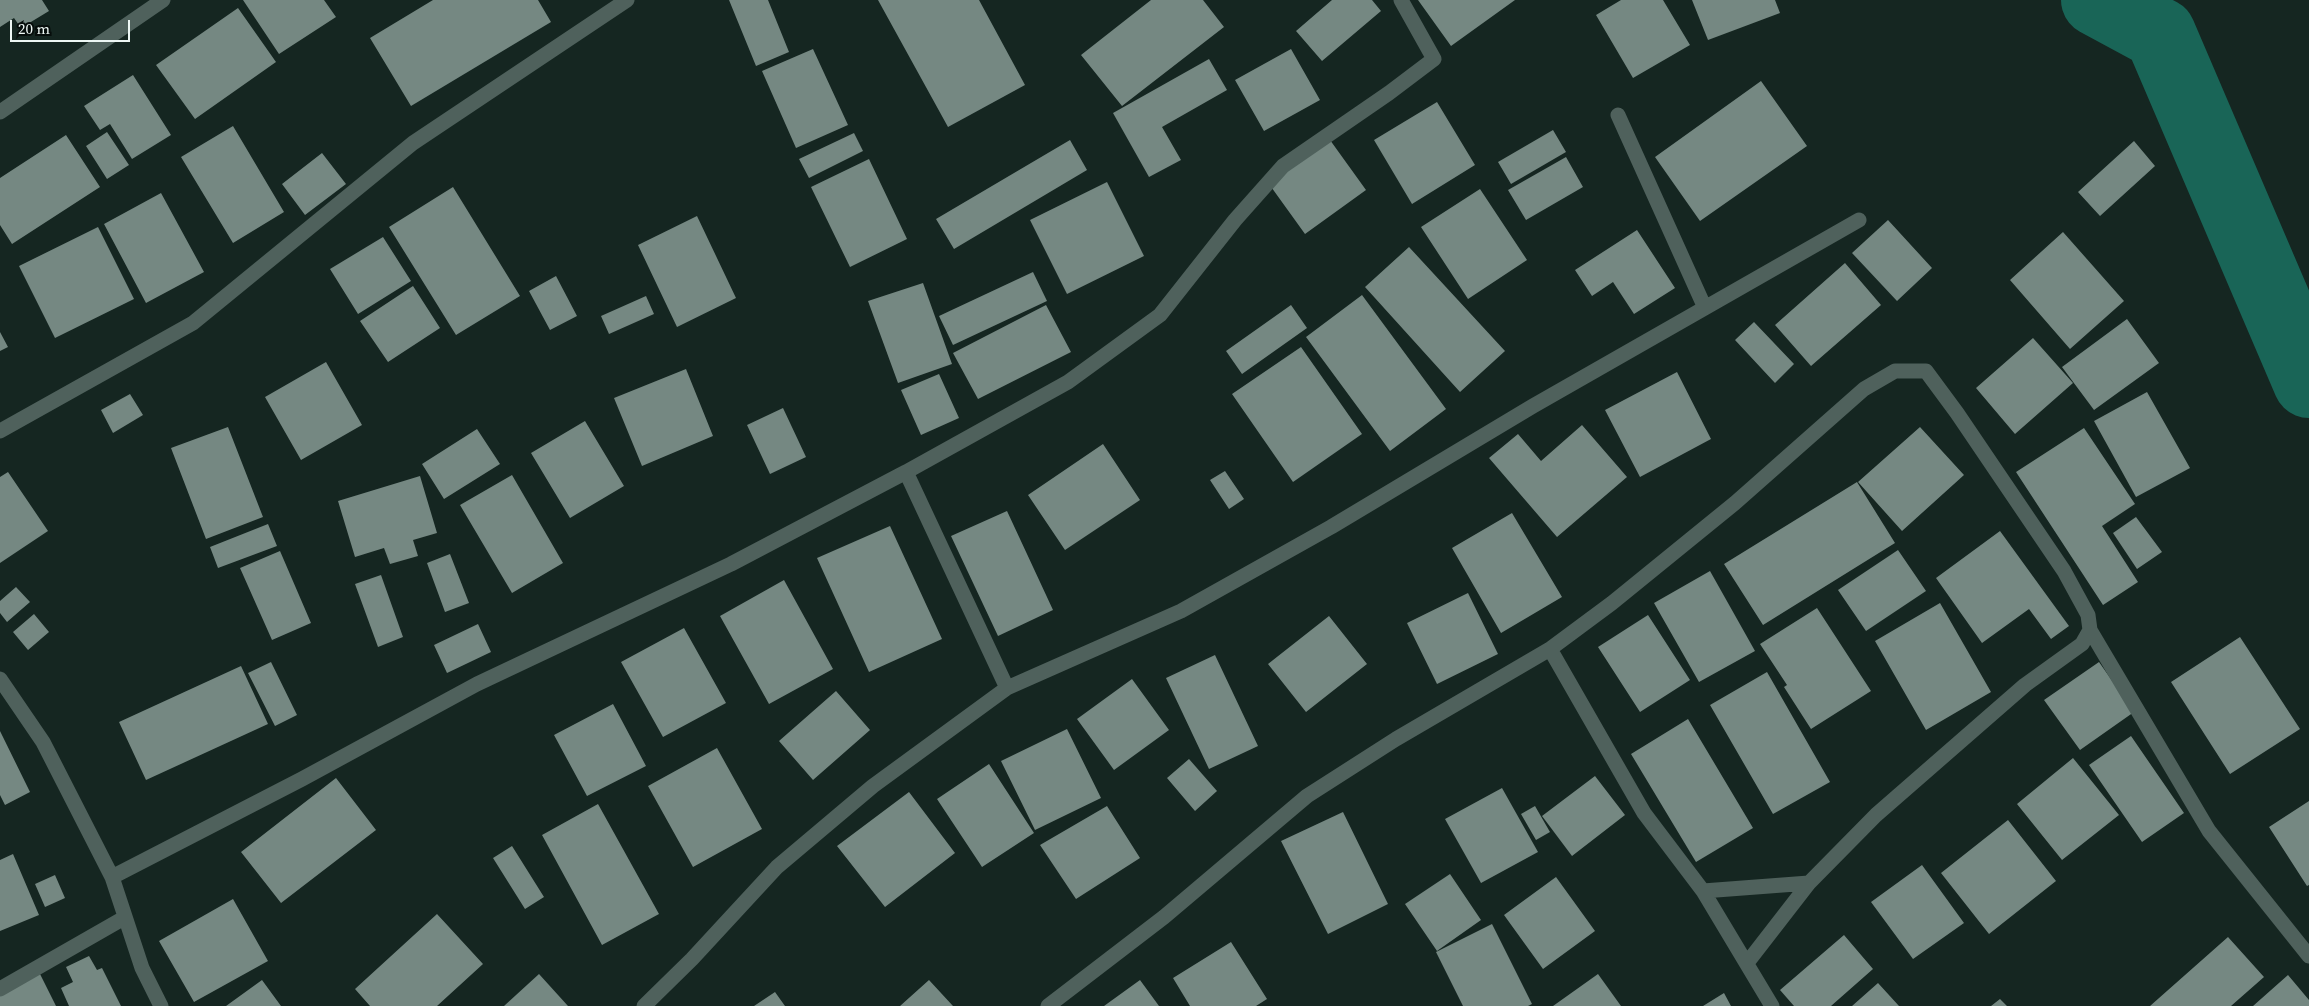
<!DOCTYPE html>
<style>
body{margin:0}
#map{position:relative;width:2309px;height:1006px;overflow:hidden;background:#152621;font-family:"Source Serif 4",serif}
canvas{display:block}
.scale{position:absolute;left:10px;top:20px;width:120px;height:22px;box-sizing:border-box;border:2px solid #edf7f4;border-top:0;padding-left:6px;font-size:15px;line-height:18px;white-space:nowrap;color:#edf7f4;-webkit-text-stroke:4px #060d0b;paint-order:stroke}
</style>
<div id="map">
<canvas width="2309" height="1006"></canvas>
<div class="scale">20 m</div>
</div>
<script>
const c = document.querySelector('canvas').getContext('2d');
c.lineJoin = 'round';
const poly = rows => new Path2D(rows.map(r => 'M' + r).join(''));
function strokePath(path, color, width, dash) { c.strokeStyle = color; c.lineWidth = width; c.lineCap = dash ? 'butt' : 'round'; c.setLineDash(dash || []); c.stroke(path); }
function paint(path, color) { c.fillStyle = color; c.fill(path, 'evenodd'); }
strokePath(poly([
 [2097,0,2160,34,2309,382]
]), '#196557', 72);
paint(poly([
 [0,0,42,0,49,11,21,28,14,18,0,27],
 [243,0,324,0,336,17,279,54],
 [433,0,538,0,551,22,411,106,370,38],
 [729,0,768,0,789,52,756,66],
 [878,0,979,0,1025,85,948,127],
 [1151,0,1203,0,1224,27,1122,106,1081,55],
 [1332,0,1372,0,1381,11,1322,61,1296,31],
 [1418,0,1515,0,1451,46],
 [1621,0,1663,0,1690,45,1633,78,1596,15],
 [1692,0,1775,0,1780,13,1708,40],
 [238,8,276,62,195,119,156,65],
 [813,49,848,125,796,148,762,71],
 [1291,49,1320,100,1264,131,1235,80],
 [1209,59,1227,90,1162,127,1181,160,1149,177,1113,113],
 [133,75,171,135,132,159,110,124,100,130,84,106],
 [1761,81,1807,146,1700,221,1655,157],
 [1437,102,1475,165,1412,204,1374,140],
 [233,126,284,212,233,243,181,157],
 [1553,130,1566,152,1511,184,1498,162],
 [107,132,129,165,107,179,86,146],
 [854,133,863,151,809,178,799,159],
 [66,135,100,187,12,244,0,225,0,178],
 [1070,140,1087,170,954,249,936,219],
 [1330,140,1366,190,1305,234,1269,184],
 [2134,141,2155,166,2100,216,2078,192],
 [322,153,346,184,305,215,282,184],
 [1566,157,1583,187,1526,220,1508,190],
 [869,159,907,239,850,267,811,187],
 [1107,182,1144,256,1067,294,1030,220],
 [453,187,520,296,456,335,389,227],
 [1480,189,1527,260,1468,299,1421,227],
 [161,193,204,272,146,303,104,224],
 [697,216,736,298,677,327,638,245],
 [1888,220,1932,268,1897,301,1852,253],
 [98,227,134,299,55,338,19,266],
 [1637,230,1675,288,1634,314,1613,282,1592,296,1575,270],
 [2063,232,2124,301,2070,349,2010,280],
 [383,237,411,281,358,314,330,269],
 [1409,247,1505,351,1460,392,1365,287],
 [1845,263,1881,305,1811,366,1775,325],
 [1033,272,1047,301,953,345,939,316],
 [556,276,577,316,550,330,529,291],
 [923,283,952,364,898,383,868,301],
 [413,286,440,328,388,362,360,321],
 [1362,295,1446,409,1390,451,1306,337],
 [646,296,654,314,609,334,601,316],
 [1046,305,1071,352,978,399,953,353],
 [1291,305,1307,328,1242,374,1226,351],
 [2127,319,2159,363,2094,410,2062,367],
 [1754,322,1794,364,1775,383,1735,340],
 [0,332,8,347,0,351],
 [2033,338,2073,383,2015,434,1976,388],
 [1301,347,1362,434,1293,482,1232,394],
 [326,362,362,425,301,460,265,397],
 [686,369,713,436,642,466,614,398],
 [1677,372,1711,439,1640,477,1605,410],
 [939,374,959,418,921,435,901,390],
 [2147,392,2190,468,2136,497,2094,421],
 [130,394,143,415,113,433,101,410],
 [783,408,806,457,770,474,747,425],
 [585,421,624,486,570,518,531,453],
 [1582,425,1627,477,1557,537,1489,458,1518,434,1541,461],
 [228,427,263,517,206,539,171,448],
 [1920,427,1964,475,1902,531,1858,482],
 [2084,428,2135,504,2102,526,2138,582,2103,605,2016,472],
 [477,429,500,464,444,499,422,464],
 [1103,444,1140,500,1065,550,1028,495],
 [1225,471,1244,499,1229,509,1210,480],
 [8,472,48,531,0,563,0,477],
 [512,475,563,563,512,593,460,505],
 [420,476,437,533,413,540,418,556,390,564,384,548,355,557,338,501],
 [1857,482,1895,543,1763,625,1724,564],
 [1007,511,1053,610,998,636,951,536],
 [1512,513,1562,597,1501,633,1452,548],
 [2136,517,2162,552,2137,569,2113,533],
 [268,524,277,546,218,568,210,547],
 [890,526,942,639,869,672,817,558],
 [2000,531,2069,626,2051,639,2029,609,1982,643,1936,578],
 [1898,550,1926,591,1866,631,1838,590],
 [280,551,311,623,272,640,240,568],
 [450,554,469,603,445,612,427,563],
 [1710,571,1755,651,1699,682,1654,603],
 [381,575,403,637,378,647,355,584],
 [784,580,833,669,769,704,720,616],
 [16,587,30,602,7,622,0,613,0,601],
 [1468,593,1498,654,1437,684,1407,623],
 [1940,603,1991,692,1926,730,1875,641],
 [1817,608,1871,691,1811,729,1784,687,1787,685,1760,644],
 [34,614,49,632,28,650,13,632],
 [1648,615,1690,680,1640,712,1598,647],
 [1329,616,1367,664,1306,712,1268,664],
 [478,624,491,652,447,673,434,645],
 [684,628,726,703,663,737,621,662],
 [2240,637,2300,729,2230,774,2171,682],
 [1215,655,1258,746,1209,769,1166,678],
 [271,662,297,715,275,726,248,673],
 [2099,662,2134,712,2080,750,2044,700],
 [241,666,268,724,146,780,119,722],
 [1767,672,1830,782,1773,814,1710,705],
 [1132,679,1169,730,1114,770,1077,719],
 [836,691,870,730,813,780,779,741],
 [613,704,646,766,587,796,554,735],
 [1688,719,1753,828,1696,862,1631,754],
 [1067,729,1101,798,1035,830,1001,761],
 [0,731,30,792,5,805,0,795],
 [2131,736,2184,813,2142,842,2089,765],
 [717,748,762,829,693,867,648,786],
 [2073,758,2119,815,2062,860,2017,804],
 [1189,759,1217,791,1195,811,1167,778],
 [989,764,1034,833,982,867,937,799],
 [1595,776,1625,815,1572,856,1542,816],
 [336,778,376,830,281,903,241,852],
 [1502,788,1538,852,1481,883,1445,819],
 [909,792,955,853,885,907,837,846],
 [2309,801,2309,885,2307,886,2269,827],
 [598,804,659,914,602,945,542,835],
 [1107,806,1140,858,1076,899,1040,845],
 [1535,806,1550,832,1536,840,1521,814],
 [1343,812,1388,904,1328,934,1281,841],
 [2008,820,2056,881,1989,934,1941,873],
 [512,846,544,897,525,909,493,858],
 [13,854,39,915,0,931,0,860],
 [1922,865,1964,923,1913,959,1871,902],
 [1450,874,1481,920,1437,951,1405,904],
 [55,875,65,898,45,907,35,884],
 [1556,877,1595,931,1543,969,1504,915],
 [233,899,268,961,194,1002,159,941],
 [437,914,483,964,437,1006,370,1006,355,989],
 [1492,924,1532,1004,1528,1006,1463,1006,1436,952],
 [1844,935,1873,969,1831,1006,1794,1006,1780,990],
 [2228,937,2264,977,2231,1006,2150,1006],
 [1231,942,1267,999,1256,1006,1190,1006,1173,978],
 [89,956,97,970,102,968,121,1006,69,1006,61,988,73,982,66,967],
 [39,972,56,1006,0,1006,0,991],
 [539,974,568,1006,504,1006],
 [1598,974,1621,1006,1553,1006],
 [2288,975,2309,1000,2309,1006,2253,1006],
 [262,980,281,1006,226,1006],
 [929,980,953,1006,900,1006],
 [1140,980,1159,1006,1104,1006],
 [1878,983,1899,1006,1852,1006],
 [775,992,785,1006,754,1006],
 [1724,993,1731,1006,1703,1006],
 [2000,999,2007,1006,1991,1006]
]), '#758882');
strokePath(poly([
 [0,112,163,0],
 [1618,115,1705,308],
 [0,431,193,323,413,143,627,0],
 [906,472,1007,688],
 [1550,649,1644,813,1703,891,1772,1006],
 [0,679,43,742,112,877,142,968,161,1006],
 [112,877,302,779,477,684,731,564,906,472,1068,382,1160,315,1235,220,1283,166,1389,93,1434,59,1401,0],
 [1703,891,1809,883],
 [1747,963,1809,883,1876,815,2025,685,2082,644,2090,630],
 [0,989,124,918],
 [644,1006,692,959,777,867,873,786,1007,688,1181,611,1331,527,1533,406,1859,220],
 [1048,1006,1164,917,1307,796,1396,739,1550,649,1612,603,1735,503,1864,389,1895,371,1926,371,1957,413,2064,571,2088,615,2090,630,2209,831,2309,956]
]), '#4f615c', 15);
</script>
